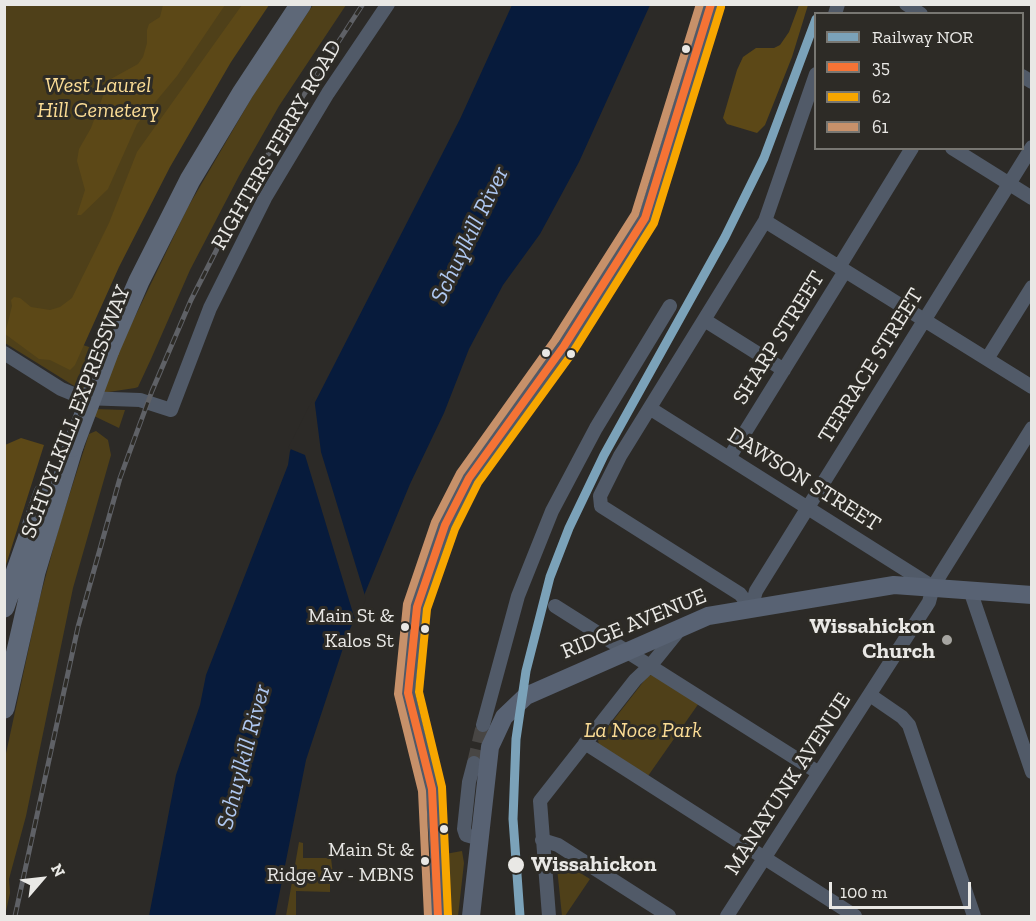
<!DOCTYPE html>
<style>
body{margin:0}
#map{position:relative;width:1036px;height:921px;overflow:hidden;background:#2c2a27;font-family:"Zilla Slab",serif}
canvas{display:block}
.frame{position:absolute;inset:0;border:6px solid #e9e8e5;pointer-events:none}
.legend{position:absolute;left:814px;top:12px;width:210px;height:138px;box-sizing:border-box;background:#2d2b26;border:2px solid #787772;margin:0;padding:8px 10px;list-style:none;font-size:18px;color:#e9e8e5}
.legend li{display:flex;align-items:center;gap:12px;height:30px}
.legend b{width:30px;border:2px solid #787772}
.north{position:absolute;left:12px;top:849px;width:60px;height:60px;-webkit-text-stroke:4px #2d2b26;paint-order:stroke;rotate:62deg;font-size:16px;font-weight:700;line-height:24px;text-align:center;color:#e9e8e5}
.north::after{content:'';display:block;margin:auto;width:21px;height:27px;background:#e9e8e5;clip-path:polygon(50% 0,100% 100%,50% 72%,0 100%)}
.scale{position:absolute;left:829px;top:882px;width:142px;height:27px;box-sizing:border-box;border:3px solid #e9e8e5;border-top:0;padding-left:8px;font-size:18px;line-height:21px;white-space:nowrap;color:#e9e8e5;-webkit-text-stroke:4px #2d2b26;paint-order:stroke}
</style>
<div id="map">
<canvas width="1036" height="921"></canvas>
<div class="frame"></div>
<ul class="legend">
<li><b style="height:8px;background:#7ba2b9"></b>Railway NOR</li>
<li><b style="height:8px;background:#f57335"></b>35</li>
<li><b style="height:8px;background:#f7a600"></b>62</li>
<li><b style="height:8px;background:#c7916a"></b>61</li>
</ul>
<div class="north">N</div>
<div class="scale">100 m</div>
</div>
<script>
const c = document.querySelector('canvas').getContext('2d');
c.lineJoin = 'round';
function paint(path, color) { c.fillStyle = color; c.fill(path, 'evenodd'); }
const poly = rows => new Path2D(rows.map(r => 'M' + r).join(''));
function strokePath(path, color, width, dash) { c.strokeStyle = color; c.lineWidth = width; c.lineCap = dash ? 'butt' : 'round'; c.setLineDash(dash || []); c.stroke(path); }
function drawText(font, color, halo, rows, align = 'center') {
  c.font = font + ' "Zilla Slab",serif'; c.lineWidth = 6; c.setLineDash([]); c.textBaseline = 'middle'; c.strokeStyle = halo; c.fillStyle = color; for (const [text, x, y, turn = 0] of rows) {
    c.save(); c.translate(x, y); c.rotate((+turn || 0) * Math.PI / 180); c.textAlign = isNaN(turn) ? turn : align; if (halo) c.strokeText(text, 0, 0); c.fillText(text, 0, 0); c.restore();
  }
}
paint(poly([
 [4,5,267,5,181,139,105,287,79,354,83,345,116,356,188,207,258,87,313,5,346,5,279,106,239,176,190,270,151,359,138,387,135,388,102,393,79,389,5,343],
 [94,409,125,410,119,428,94,416],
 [96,431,108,440,111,455,73,588,26,816,9,879,10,893,5,916,5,758,39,601,59,527,89,434],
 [653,674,699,703,648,776,599,745,598,740,647,677],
 [299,842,303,843,303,858,331,858,334,883,330,884,330,892,296,891,296,916,286,916],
 [462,851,464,863,458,916,444,916,445,854],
 [556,858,590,879,565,916,562,916]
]), '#4f4019');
paint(poly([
 [163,5,225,5,177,76,137,124,108,189,81,215,77,215,85,190,77,161,79,149,91,128,109,80,138,64,143,57,147,43,147,30,149,24,160,17],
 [242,5,269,5,231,62,170,167,119,267,75,365,70,370,50,360,39,359,5,334,12,306,11,300,14,297,20,298,31,307,50,310,60,307,72,298,109,223,137,152],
 [799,5,808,5,792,57,765,125,757,133,727,124,723,118,737,70,743,57,756,48,774,48,780,45,789,32],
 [21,438,44,445,5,568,5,445]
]), '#5c4817');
paint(poly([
 [512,5,650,5,579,162,540,234,503,285,469,349,444,413,410,484,346,639,306,760,275,916,149,916,176,775,200,705,206,675,288,465,290,451,460,119]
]), '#071b3c');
paint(poly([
 [314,397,321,452,366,599,356,623,305,455,288,448]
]), '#2c2a27');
strokePath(poly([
 [474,763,483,725]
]), '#484644', 14, [14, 7]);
strokePath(poly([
 [906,4,921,14],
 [835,14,838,4],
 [1022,76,1032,82],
 [952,148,1032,198],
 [765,221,1032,387],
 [839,267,912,148],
 [706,321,784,370],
 [4,353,61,389,83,398,140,400,171,410,210,308,265,198,328,93,388,4],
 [987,359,1032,287],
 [651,409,933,587],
 [729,458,845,271],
 [971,593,1032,772],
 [555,606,819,773],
 [751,608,740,594,601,506,600,496,620,456,765,221,816,74],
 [751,608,756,591,1032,147],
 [870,695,902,717,909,725,974,916],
 [483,725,518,596,552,511,596,428,670,306],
 [585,743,855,916],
 [474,763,469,782,464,829,466,835,480,839],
 [542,840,558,845,669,916],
 [438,916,437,852,432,789,408,693,417,607,445,525,469,478,564,346,645,218,711,4],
 [549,916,540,801,635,680,651,665,680,629],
 [727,916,929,602,933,587,942,572,1032,428]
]), '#515a68', 14);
strokePath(poly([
 [471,916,490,747,504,717,526,696,708,616,894,585,1032,595]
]), '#586273', 18);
strokePath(poly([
 [109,350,139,281,190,180,243,92,301,4],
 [4,607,44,493],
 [4,708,35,572,73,446]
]), '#5e6878', 21);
const rail = poly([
 [15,916,78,627,120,478,152,391,191,300,244,196,294,110,363,4]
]);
strokePath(rail, '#5f6166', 5);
strokePath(rail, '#2d2b26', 3, [9]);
strokePath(poly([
 [73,446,109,350]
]), '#5e6878', 21);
strokePath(poly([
 [438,916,432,789,408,693,417,607,445,525,469,478,564,346,645,218,711,4]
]), '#f57335', 8);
strokePath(poly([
 [448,916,442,787,419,692,427,609,455,529,478,483,573,352,654,223,721,7]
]), '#f7a600', 8);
strokePath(poly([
 [428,916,422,791,398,694,407,604,435,522,460,473,555,340,635,214,700,4]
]), '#c7916a', 8);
strokePath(poly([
 [520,916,513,819,516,739,526,671,550,577,569,528,604,455,725,237,764,158,816,19]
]), '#7ba2b9', 9);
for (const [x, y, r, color] of [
 [686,49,5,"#e9e8e5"],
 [546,353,5,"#e9e8e5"],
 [571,354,5,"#e9e8e5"],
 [405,627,5,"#e9e8e5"],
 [425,629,5,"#e9e8e5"],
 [947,640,6,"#a7a6a2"],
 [444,829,5,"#e9e8e5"],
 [425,861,5,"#e9e8e5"],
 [516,865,9,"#e9e8e5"]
]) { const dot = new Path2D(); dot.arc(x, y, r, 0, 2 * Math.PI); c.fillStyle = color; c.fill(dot); strokePath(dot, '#2d2b26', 2); }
drawText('20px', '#e9e8e5', '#2d2b26', [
 ["Main St &",394,616],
 ["Kalos St",394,641],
 ["Main St &",414,850],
 ["Ridge Av - MBNS",414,875]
], 'right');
drawText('italic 22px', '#fbdc95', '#2d2b26', [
 ["West Laurel",98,86],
 ["Hill Cemetery",98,111],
 ["La Noce Park",643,731]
]);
drawText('22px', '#e9e8e5', '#2d2b26', [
 ["RIGHTERS FERRY ROAD",277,145,-60],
 ["SHARP STREET",779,338,-58],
 ["TERRACE STREET",871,366,-58],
 ["SCHUYLKILL EXPRESSWAY",76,412,-69],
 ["DAWSON STREET",804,480,32],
 ["RIDGE AVENUE",634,624,-22],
 ["MANAYUNK AVENUE",788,784,-57]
]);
drawText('bold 22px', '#e9e8e5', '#2d2b26', [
 ["Wissahickon",935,627],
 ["Church",935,652]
], 'right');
drawText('bold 22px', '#e9e8e5', '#2d2b26', [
 ["Wissahickon",531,865]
], 'left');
drawText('italic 24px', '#aec7f0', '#2d2b26', [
 ["Schuylkill River",470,235,-64],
 ["Schuylkill River",244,757,-75]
]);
</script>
